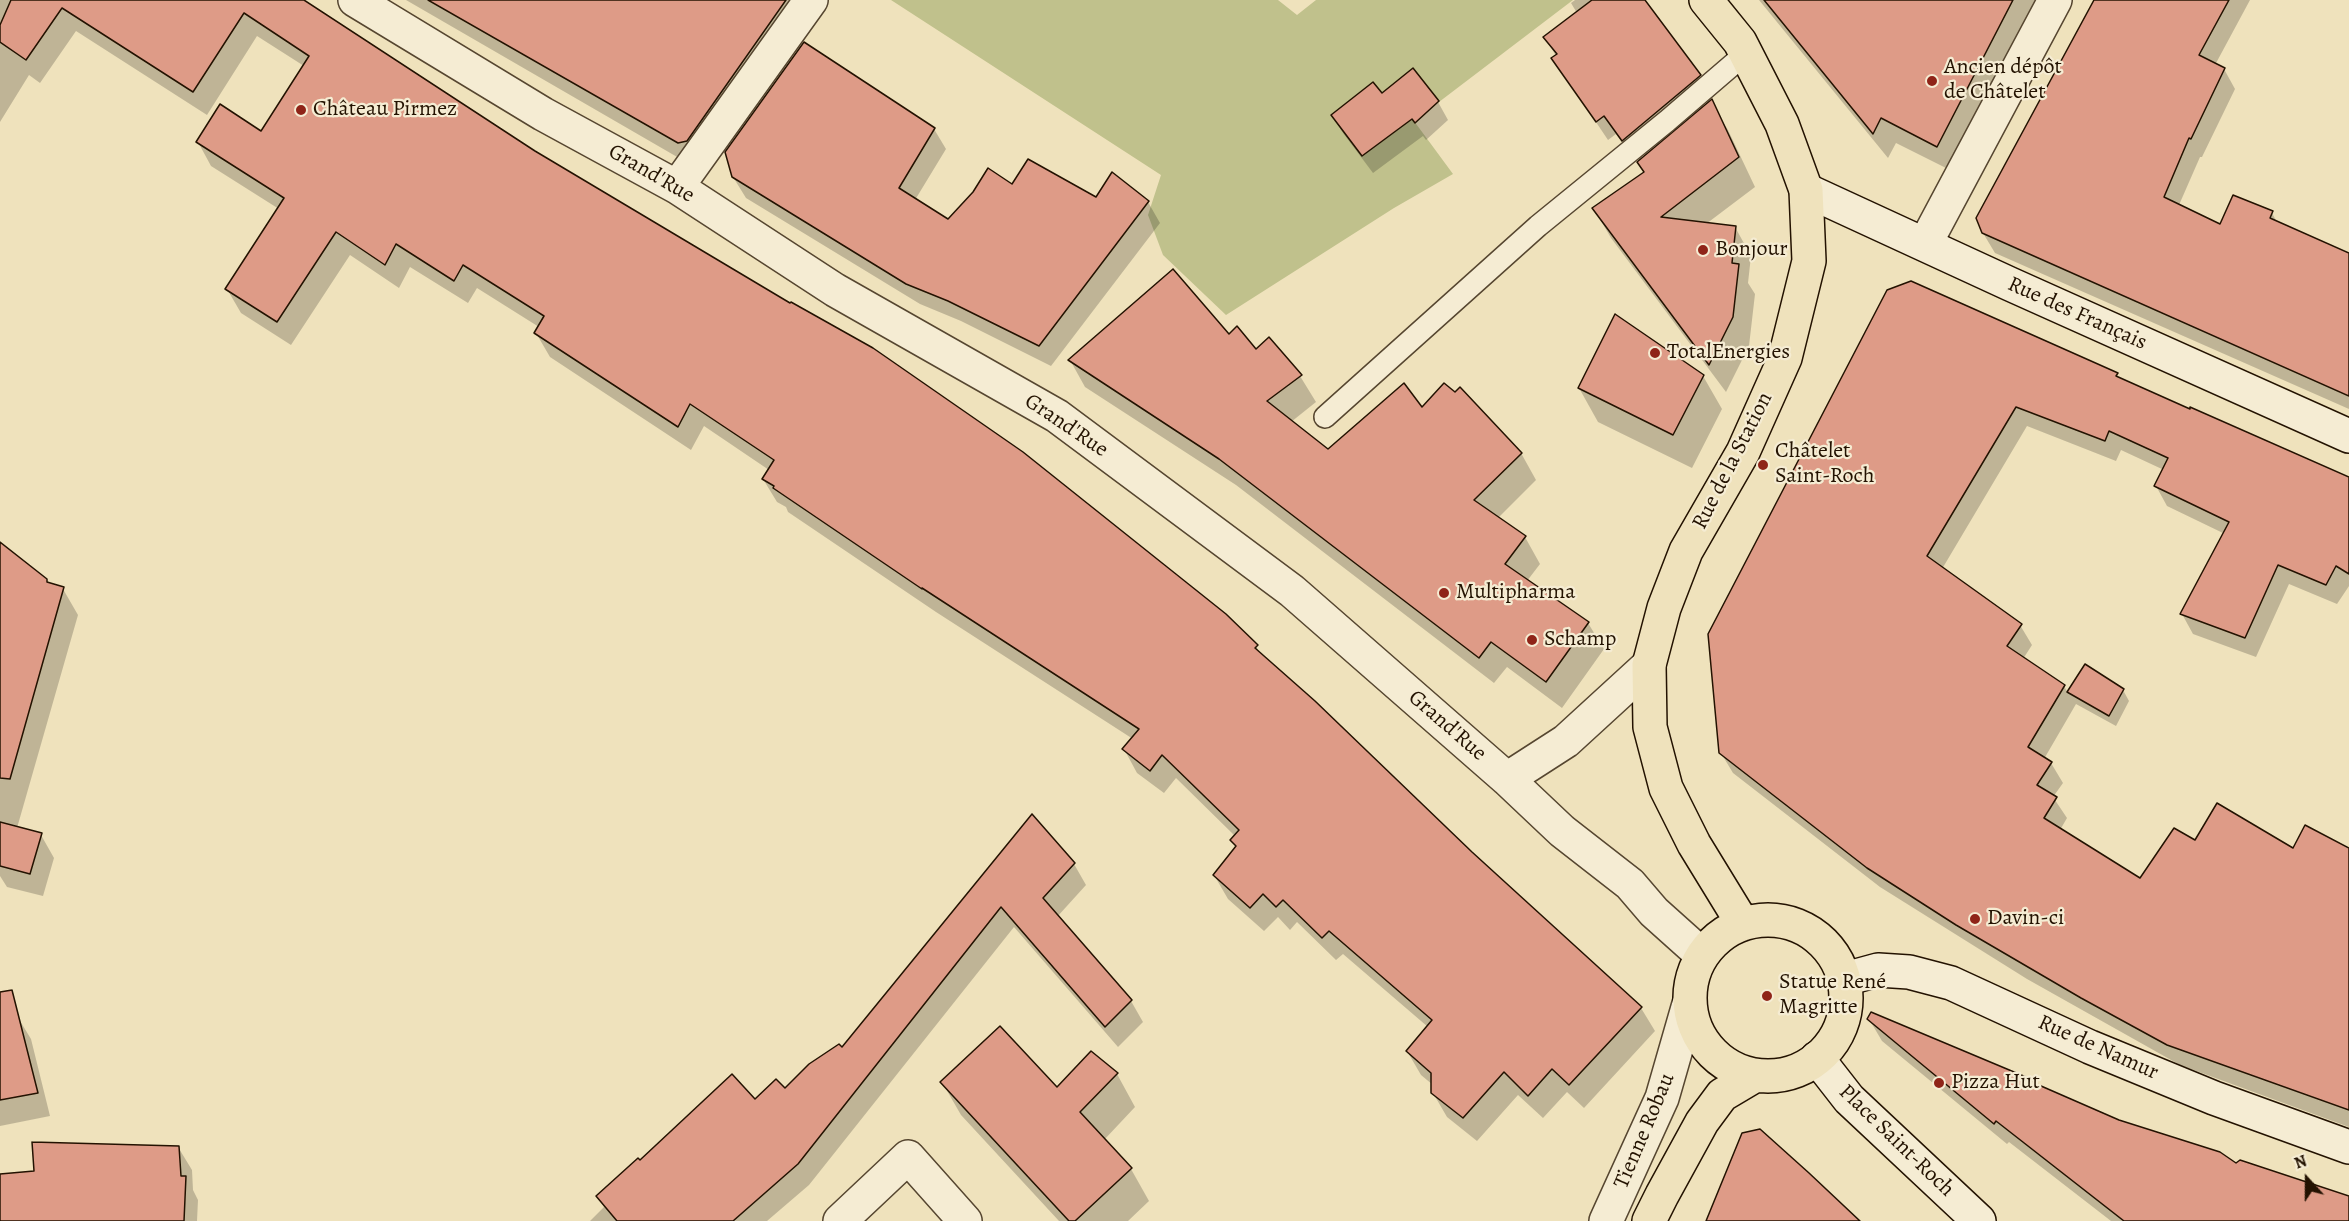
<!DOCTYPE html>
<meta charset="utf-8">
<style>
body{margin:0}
#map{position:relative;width:2349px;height:1221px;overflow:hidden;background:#efe2bc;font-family:Alegreya,serif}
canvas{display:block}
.north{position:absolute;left:2277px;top:1149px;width:60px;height:60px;-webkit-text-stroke:4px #f5ecd3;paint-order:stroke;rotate:339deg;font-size:16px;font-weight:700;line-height:24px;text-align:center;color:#231201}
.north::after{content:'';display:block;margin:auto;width:21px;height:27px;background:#231201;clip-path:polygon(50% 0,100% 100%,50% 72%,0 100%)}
</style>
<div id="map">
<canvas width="2349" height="1221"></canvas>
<div class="north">N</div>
</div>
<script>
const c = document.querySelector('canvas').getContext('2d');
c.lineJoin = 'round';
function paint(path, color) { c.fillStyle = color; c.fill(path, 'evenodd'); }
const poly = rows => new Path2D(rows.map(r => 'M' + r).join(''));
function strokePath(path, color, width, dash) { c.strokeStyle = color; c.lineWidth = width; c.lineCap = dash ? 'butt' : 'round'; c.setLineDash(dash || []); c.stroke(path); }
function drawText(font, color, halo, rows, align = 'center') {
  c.font = font + ' Alegreya,serif'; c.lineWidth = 4.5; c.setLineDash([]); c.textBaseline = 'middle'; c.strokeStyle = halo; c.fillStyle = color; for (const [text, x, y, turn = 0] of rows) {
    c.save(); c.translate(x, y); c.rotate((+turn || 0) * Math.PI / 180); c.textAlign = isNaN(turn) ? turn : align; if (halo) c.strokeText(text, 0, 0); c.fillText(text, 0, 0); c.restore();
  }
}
paint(poly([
 [891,0,1278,0,1297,15,1316,0,1573,0,1414,121,1453,174,1394,208,1226,315,1163,255,1148,215,1161,175]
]), '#c0c18c');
paint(poly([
 [0,0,299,0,1256,646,1261,655,1471,853,1641,1008,1655,1031,1584,1108,1567,1092,1543,1118,1518,1095,1477,1141,1447,1117,1433,1093,1433,1085,1421,1075,1407,1051,1428,1027,1343,954,1336,960,1297,922,1290,930,1278,917,1264,931,1228,899,1214,875,1236,848,1232,840,1235,836,1176,778,1164,793,1137,773,1124,749,1133,739,936,612,788,512,786,507,777,502,763,479,769,470,704,426,691,450,550,357,536,333,539,327,477,288,468,303,410,267,399,288,350,255,291,345,241,313,227,289,279,209,211,166,198,142,261,133,304,66,257,36,207,115,76,31,40,83,29,75,0,122],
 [406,0,814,0,691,165],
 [1575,0,1641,0,1699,76,1710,95,1634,159,1616,134,1608,140,1553,58,1556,56,1545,37,1577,13,1571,3],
 [1759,0,2041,0,1952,171,1896,143,1888,158],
 [2096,0,2250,0,2215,65,2224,69,2235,89,2202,157,2200,157,2179,205,2221,226,2272,213,2278,224,2349,255,2349,409,1995,253,1983,233],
 [1413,71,1438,102,1448,120,1426,140,1423,136,1373,173,1343,133,1332,115,1381,95],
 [1711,102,1728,130,1755,187,1706,224,1735,227,1751,256,1748,283,1755,294,1749,346,1726,392,1611,238,1594,209,1645,173],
 [934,129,946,149,915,200,949,221,974,193,1013,186,1096,199,1148,202,1160,223,1051,366,961,321,920,304,746,198,733,177],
 [1888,291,2116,374,2119,379,2349,478,2349,586,2337,604,2289,584,2256,657,2193,634,2182,614,2225,534,2167,506,2156,486,2164,470,2121,450,2116,461,2027,426,1942,569,2020,625,2032,645,2023,659,2064,686,2068,693,2085,666,2123,690,2129,701,2116,726,2076,704,2044,759,2051,763,2063,783,2053,797,2067,818,2060,830,2140,880,2195,843,2349,855,2349,1127,2180,1065,2027,979,1880,887,1733,773,1721,753],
 [1229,336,1300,376,1316,402,1291,422,1328,451,1422,410,1521,453,1536,480,1498,518,1525,537,1540,564,1527,581,1588,623,1604,649,1562,708,1507,667,1494,683,1236,485,1085,387,1070,360],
 [1703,376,1722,409,1692,468,1598,422,1579,388],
 [0,544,46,580,49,585,63,589,78,615,17,828,41,835,54,858,43,896,7,887,0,876],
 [1032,816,1074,864,1086,885,1057,917,1131,1001,1143,1022,1118,1047,1014,927,809,1185,767,1221,590,1221,604,1207,598,1197,640,1162,755,1101,785,1090,842,1049],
 [17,1016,31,1039,50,1116,0,1126,0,1019],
 [1869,1019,2025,1078,2028,1082,2118,1121,2236,1165,2349,1197,2349,1221,2111,1221,2009,1142,2007,1144,1882,1041],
 [1117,1074,1135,1107,1104,1140,1131,1169,1149,1201,1128,1221,1059,1221,961,1115,942,1082,1057,1089],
 [178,1147,192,1170,193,1190,198,1200,197,1221,0,1221,0,1175,36,1173]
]), '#0003');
const building = poly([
 [11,0,304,0,535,151,790,303,791,302,873,348,1023,452,1226,614,1258,645,1255,648,1315,701,1472,852,1642,1007,1569,1085,1552,1069,1528,1096,1504,1072,1463,1118,1431,1093,1431,1073,1406,1051,1432,1020,1329,931,1322,938,1283,900,1276,907,1263,894,1250,908,1213,875,1236,846,1230,840,1239,830,1162,755,1150,771,1122,749,1139,729,922,588,922,589,773,488,774,486,762,479,774,460,690,404,678,427,534,333,544,316,463,265,454,281,396,244,385,265,336,232,277,322,225,289,284,198,196,142,220,104,261,131,309,56,244,13,193,92,62,8,26,60,0,42,0,25,11,0],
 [428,0,786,0,687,141,678,143,428,0],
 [1592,0,1645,0,1701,75,1622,141,1604,116,1596,122,1551,58,1557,54,1543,37,1592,0],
 [1764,0,2013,0,1937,147,1881,118,1873,134,1764,0],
 [2094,0,2229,0,2199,55,2225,68,2191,139,2189,138,2164,197,2220,224,2233,195,2273,211,2270,218,2349,253,2349,396,1982,233,1976,218,2094,0],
 [804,42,935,128,899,188,948,219,973,192,988,168,1012,184,1028,159,1096,197,1112,172,1149,201,1039,346,948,301,906,284,732,177,725,152,804,42],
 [1413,68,1439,101,1415,123,1412,119,1362,156,1331,115,1373,82,1382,93,1413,68],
 [1712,99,1739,157,1661,217,1736,226,1732,263,1739,264,1733,317,1709,365,1592,208,1644,172,1637,162,1712,99],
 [1173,269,1229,334,1237,326,1256,349,1269,337,1302,375,1267,401,1328,449,1404,383,1422,407,1444,383,1455,392,1460,387,1522,453,1474,500,1526,536,1505,564,1589,622,1546,682,1491,642,1479,658,1219,459,1068,360,1173,269],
 [1911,281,2118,373,2116,376,2190,409,2190,407,2349,477,2349,574,2336,566,2326,585,2278,565,2245,638,2180,614,2229,522,2154,486,2168,458,2109,431,2105,441,2016,407,1927,556,2022,624,2007,646,2065,685,2028,747,2052,762,2037,785,2057,797,2044,818,2140,878,2174,828,2195,840,2217,803,2293,848,2305,825,2349,848,2349,1110,2167,1045,2081,998,1956,925,1867,868,1719,753,1708,634,1887,290,1911,281],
 [1615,314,1704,375,1673,435,1578,388,1615,314],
 [0,542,47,579,47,582,64,587,10,779,0,778,0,542],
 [2085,664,2124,689,2109,716,2067,692,2085,664],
 [1032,814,1075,863,1043,898,1132,1000,1105,1027,1001,907,798,1164,733,1221,617,1221,596,1196,638,1158,640,1160,732,1074,755,1099,776,1079,785,1088,809,1064,839,1044,842,1047,1032,814],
 [0,822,42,833,30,874,0,866,0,822],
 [12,990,38,1093,0,1100,0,992,12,990],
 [1871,1012,2026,1077,2025,1079,2119,1120,2220,1152,2236,1163,2240,1160,2349,1196,2349,1221,2124,1221,1996,1121,1994,1124,1867,1019,1871,1012],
 [1000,1026,1057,1087,1091,1051,1118,1073,1080,1112,1132,1168,1075,1221,1069,1221,940,1082,1000,1026],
 [1760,1129,1809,1173,1860,1221,1706,1221,1742,1133,1760,1129],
 [32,1142,179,1146,181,1176,186,1176,184,1221,0,1221,0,1174,34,1171,32,1142]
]);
paint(building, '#de9b87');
strokePath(building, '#231201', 1.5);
const lane = poly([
 [1325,417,1538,226,1667,121,1745,54]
]);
const street = poly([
 [355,0,543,114,677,187,835,290,1057,416,1292,591,1507,779,1562,831,1630,884,1654,912,1702,955],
 [677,187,811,0],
 [1925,244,2055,0],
 [1507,779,1566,741,1649,665],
 [840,1221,908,1157,965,1221],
 [1606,1221,1662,1098,1689,1004]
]);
const secondary = poly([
 [1806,190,2010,284,2349,436],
 [1845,979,1878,970,1909,972,1951,983,2090,1047,2214,1098,2349,1147],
 [1817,1058,1849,1099,1979,1221]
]);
const primary = poly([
 [1706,0,1740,42,1782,124,1806,190,1809,261,1785,358,1743,452,1686,551,1664,608,1649,665,1650,727,1666,788,1694,844,1743,924],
 '1690 998a78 78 0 1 1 156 0a78 78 0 1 1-156 0Z',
 [1649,1221,1662,1195,1702,1122,1722,1095,1754,1076]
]);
strokePath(lane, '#564630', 24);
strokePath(street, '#564630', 36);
strokePath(secondary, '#231201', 36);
strokePath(primary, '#231201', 36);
strokePath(lane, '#f5ecd3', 21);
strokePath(street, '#f5ecd3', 33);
strokePath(secondary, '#f5ecd3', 33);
strokePath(primary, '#efe2bc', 33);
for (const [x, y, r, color] of [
 [1932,81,6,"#8f2418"],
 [301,110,6,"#8f2418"],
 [1703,250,6,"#8f2418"],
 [1655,353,6,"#8f2418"],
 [1763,465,6,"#8f2418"],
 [1444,593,6,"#8f2418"],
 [1532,640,6,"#8f2418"],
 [1975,919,6,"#8f2418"],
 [1767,996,6,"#8f2418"],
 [1939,1083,6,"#8f2418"]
]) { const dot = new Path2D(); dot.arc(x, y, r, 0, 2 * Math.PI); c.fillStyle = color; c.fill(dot); strokePath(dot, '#f5ecd3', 2); }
drawText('22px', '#231201', '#f5ecd3', [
 ["Ancien dépôt",1944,68],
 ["de Châtelet",1944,93],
 ["Château Pirmez",313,110],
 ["Bonjour",1715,250],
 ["TotalEnergies",1667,353],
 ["Châtelet",1775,452],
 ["Saint-Roch",1775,477],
 ["Multipharma",1456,593],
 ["Schamp",1544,640],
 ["Davin-ci",1987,919],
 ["Statue René",1779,983],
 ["Magritte",1779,1008],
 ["Pizza Hut",1951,1083]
], 'left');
drawText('22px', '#231201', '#f5ecd3', [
 ["Grand'Rue",651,174,30],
 ["Rue des Français",2077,314,24],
 ["Grand'Rue",1066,426,34],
 ["Rue de la Station",1733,461,-63],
 ["Grand'Rue",1447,726,41],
 ["Rue de Namur",2098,1048,24],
 ["Tienne Robau",1645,1131,-67],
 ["Place Saint-Roch",1896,1141,44]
]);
</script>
